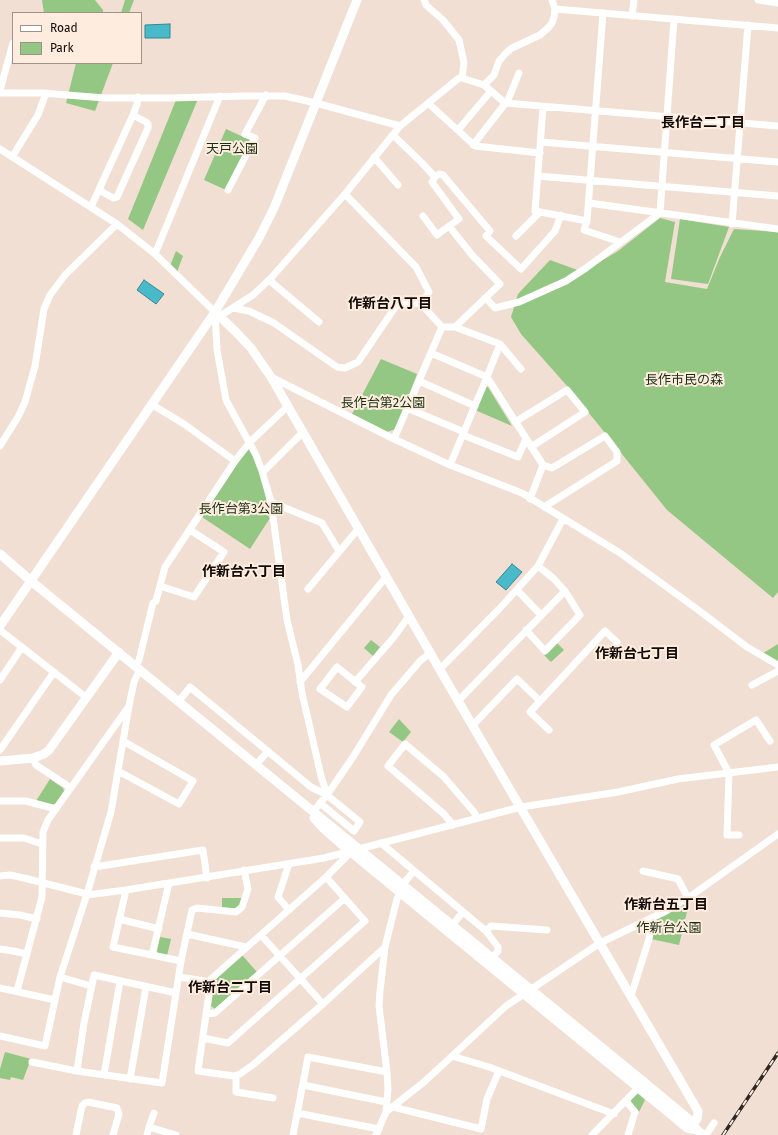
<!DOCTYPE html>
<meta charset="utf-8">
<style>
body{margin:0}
#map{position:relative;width:778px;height:1135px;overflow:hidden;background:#f0dfd2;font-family:"Fira Sans",sans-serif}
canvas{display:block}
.legend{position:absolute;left:12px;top:12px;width:130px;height:52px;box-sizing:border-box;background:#feecdf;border:1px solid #9f9289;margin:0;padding:5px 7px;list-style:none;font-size:12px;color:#110b07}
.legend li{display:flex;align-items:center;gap:8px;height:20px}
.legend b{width:20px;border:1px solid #9f9289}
</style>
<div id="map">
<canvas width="778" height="1135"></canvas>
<ul class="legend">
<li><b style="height:5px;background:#fff"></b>Road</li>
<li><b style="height:11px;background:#94c784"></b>Park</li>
</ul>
</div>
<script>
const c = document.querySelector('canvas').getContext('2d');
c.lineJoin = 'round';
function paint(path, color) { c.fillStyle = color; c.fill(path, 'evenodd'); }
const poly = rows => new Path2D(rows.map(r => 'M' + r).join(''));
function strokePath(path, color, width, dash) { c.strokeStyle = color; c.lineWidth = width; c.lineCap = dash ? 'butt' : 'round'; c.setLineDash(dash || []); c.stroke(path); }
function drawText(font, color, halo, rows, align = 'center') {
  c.font = font + ' "Fira Sans","Noto Sans JP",sans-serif'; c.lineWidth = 4; c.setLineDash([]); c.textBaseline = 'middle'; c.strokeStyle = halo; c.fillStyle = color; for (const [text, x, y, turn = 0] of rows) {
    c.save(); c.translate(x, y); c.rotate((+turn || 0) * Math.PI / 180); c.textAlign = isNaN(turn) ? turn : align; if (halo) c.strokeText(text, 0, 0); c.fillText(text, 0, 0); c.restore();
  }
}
paint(poly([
 [42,0,95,0,103,10,103,13,44,13],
 [125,0,134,0,129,13,121,13],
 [76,63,113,63,95,111,66,103],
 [198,99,143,230,128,219,176,100],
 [226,129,250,140,226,190,204,180],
 [660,218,675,222,665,282,707,289,720,257,734,229,778,232,778,592,773,598,667,510,568,387,521,334,511,317,518,294,550,260,583,272,618,251],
 [680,219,729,227,708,284,671,279],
 [176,251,183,256,177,272,170,266],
 [381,359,417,374,396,429,387,432,352,414],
 [485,387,488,387,512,426,475,410],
 [250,448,261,475,270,518,250,549,202,517,247,449],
 [371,640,380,647,373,656,364,648],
 [556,642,564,650,551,662,544,655],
 [778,644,778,662,760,655],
 [399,719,411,732,403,742,389,732],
 [50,779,63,788,64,791,55,804,51,805,36,801],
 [222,898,242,898,239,907,236,909,222,908],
 [690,899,679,945,651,939,655,920],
 [160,937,171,939,167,956,158,954,157,951],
 [242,955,257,972,215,1009,211,1006,215,981,217,977],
 [5,1052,31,1059,23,1080,11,1077,10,1080,0,1078,0,1069],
 [635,1094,639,1094,645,1100,639,1112,631,1103,631,1100]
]), '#94c784');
const water = poly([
 [170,24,170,38,145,38,145,25,170,24],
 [144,280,164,294,156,304,137,290,144,280],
 [512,564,522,572,506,590,496,582,512,564]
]);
paint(water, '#49bac9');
strokePath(water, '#38868f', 1);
strokePath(poly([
 [424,0,426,5,443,20,459,40,464,63,462,78],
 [758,0,778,3],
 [555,9,778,28],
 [603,13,587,221,584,230,620,242],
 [632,16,634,0],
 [484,85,505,103,778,126],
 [0,90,13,43],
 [0,93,42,93,105,98,170,98,244,96,285,96,316,103,400,126],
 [428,103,475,146,540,153],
 [543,107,535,211,587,221],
 [458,130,491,91],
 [393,135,422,163,435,177,432,182,459,219,449,226,472,255,500,284,455,327,442,327,394,439],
 [541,142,778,162],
 [473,145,508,100,519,73],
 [0,149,117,224,155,254,215,312,217,350,226,400,256,455,262,471,271,502,287,620,298,665,302,693,321,776,327,795],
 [12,157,38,115,46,93],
 [374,157,398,185],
 [538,176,778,196],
 [435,177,439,174,443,175,490,231,486,236,521,269,555,231,561,215],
 [99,190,113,198,117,197,148,128,148,124,146,122,133,115],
 [228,190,255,138,245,134,266,95],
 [345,194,416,267,429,292,421,304,442,327],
 [589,203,778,229],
 [91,207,133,115,137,104,138,97],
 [423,216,437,235,449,226],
 [732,224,748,25],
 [516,236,540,212],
 [155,254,220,96],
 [269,280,319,322],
 [486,298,495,308,519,302,566,281,586,268,660,213,674,19],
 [233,308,249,311,274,323,337,367,345,368,358,362,396,306,407,302,421,304],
 [220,316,253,295,271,278,345,194,400,126,459,78,462,78,484,85,494,75,499,61,506,53,512,48,540,35,548,28,552,23,554,17,555,9,552,0],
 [455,327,500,344,521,369],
 [431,353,487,377,543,465,530,499],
 [271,377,394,439,450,465,522,493,620,553,697,609,747,647,778,665],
 [419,381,475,406],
 [151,404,184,424,235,461],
 [407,408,464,432],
 [515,422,567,390,585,412,531,447],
 [463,435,518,457,526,439],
 [0,446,18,417,25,402,35,366,44,309,50,295,65,275,117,224],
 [450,465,487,377,500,344],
 [543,465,552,468,605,436,617,452,617,461,544,507],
 [263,472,303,432],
 [271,502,322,523,339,551],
 [160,586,194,597,224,552,190,530],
 [308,589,359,528],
 [517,590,541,615],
 [0,630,87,698],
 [526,630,545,651,580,615,565,591,553,578,538,566],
 [136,666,139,660,153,603,156,601,165,567,235,461,250,442,287,407],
 [337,667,362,687,347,707,320,689,337,667],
 [440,669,501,607,538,566,563,519],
 [0,680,22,647],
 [300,682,386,577],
 [355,682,394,637,409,616],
 [752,685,778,671],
 [179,701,190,687,311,787,327,795,360,822,354,831,320,803],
 [458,701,565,591],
 [473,725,517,679,540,701],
 [549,730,530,712,605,631,617,642],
 [0,750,54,672],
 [33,758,36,765,71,788],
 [256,765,268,751],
 [118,771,179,804,193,781,123,741],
 [0,801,26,801,56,809],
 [317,807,327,795,353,757,391,695,420,661,430,653],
 [453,825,444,814,388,766,405,744,444,777,474,812,477,818],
 [739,835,727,835,729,773,714,745,756,720,770,741],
 [0,838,24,838,42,844],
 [381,843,486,931,498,947,498,951,493,957],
 [351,852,326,877,211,979,198,1071,234,1076,240,1074,254,1064,323,1004,385,947],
 [289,864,278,897,289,910],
 [94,867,203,850,207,878],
 [643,871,678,879,688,898],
 [0,876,10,875,24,878,87,894],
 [126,890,113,947,181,961],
 [87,895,126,890,324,858,521,807,618,792,678,779,778,767],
 [0,913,20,915,37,919],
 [119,919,159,929],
 [449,929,463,912],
 [486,931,491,926,547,930],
 [187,934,246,947],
 [261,935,323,1004],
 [0,949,13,951,27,954],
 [152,955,169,883],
 [60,977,91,986],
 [179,977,211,982],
 [0,988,55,1000],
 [17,991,42,897,43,832,48,820,129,706,134,682,140,669],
 [631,996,649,939,653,917],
 [206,1014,215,1013,345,898],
 [0,1036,45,1046,60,977,87,894,111,812,129,706],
 [203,1038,228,1043,365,921,326,877],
 [452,1056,489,1067,614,1114],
 [32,1062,77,1071,162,1083,181,961,192,910,197,908,236,912,242,907,248,889,244,870],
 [77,1071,84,1023,94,975,176,993],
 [104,1075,120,981],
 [236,1076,236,1092,273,1098],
 [130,1079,146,987],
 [303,1085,386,1102],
 [626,1101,635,1112,628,1135],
 [393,1107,481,1129,487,1099,499,1071],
 [386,1112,388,1089,387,1072,379,1006,380,991,385,947,397,899,401,892,403,884,414,871],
 [297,1113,379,1129],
 [149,1127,154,1113],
 [76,1135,82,1106,85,1103,88,1102,117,1108,119,1114,113,1135],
 [147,1135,149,1127,176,1135],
 [293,1135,308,1057,387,1072],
 [376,1135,386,1112,424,1082,506,1006,600,943,666,911,688,898,778,834],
 [592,1135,641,1085],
 [706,1135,714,1123]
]), '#fff', 7);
strokePath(poly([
 [215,312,236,332,251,348,271,377,447,682,698,1111,697,1119,693,1124],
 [0,554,31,581,644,1082,691,1121,697,1130,703,1135],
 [0,626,215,312,259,238,274,208,357,0],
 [0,761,33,758,44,754,49,750,119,652],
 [314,818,324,829,341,844,674,1117,687,1128,697,1130]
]), '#fff', 9);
const rail = poly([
 [723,1135,778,1053]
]);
strokePath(rail, '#2f2822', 3.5);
strokePath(rail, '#feecdf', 2, [6]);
drawText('13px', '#183010', '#feecdf', [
 ["天戸公園",232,149],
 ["長作市民の森",684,380],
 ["長作台第2公園",383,403],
 ["長作台第3公園",241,509],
 ["作新台公園",669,928]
]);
drawText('bold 14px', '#110b07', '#feecdf', [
 ["長作台二丁目",703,123],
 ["作新台八丁目",390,304],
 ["作新台六丁目",244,572],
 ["作新台七丁目",637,654],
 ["作新台五丁目",666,905],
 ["作新台二丁目",230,988]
]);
</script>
